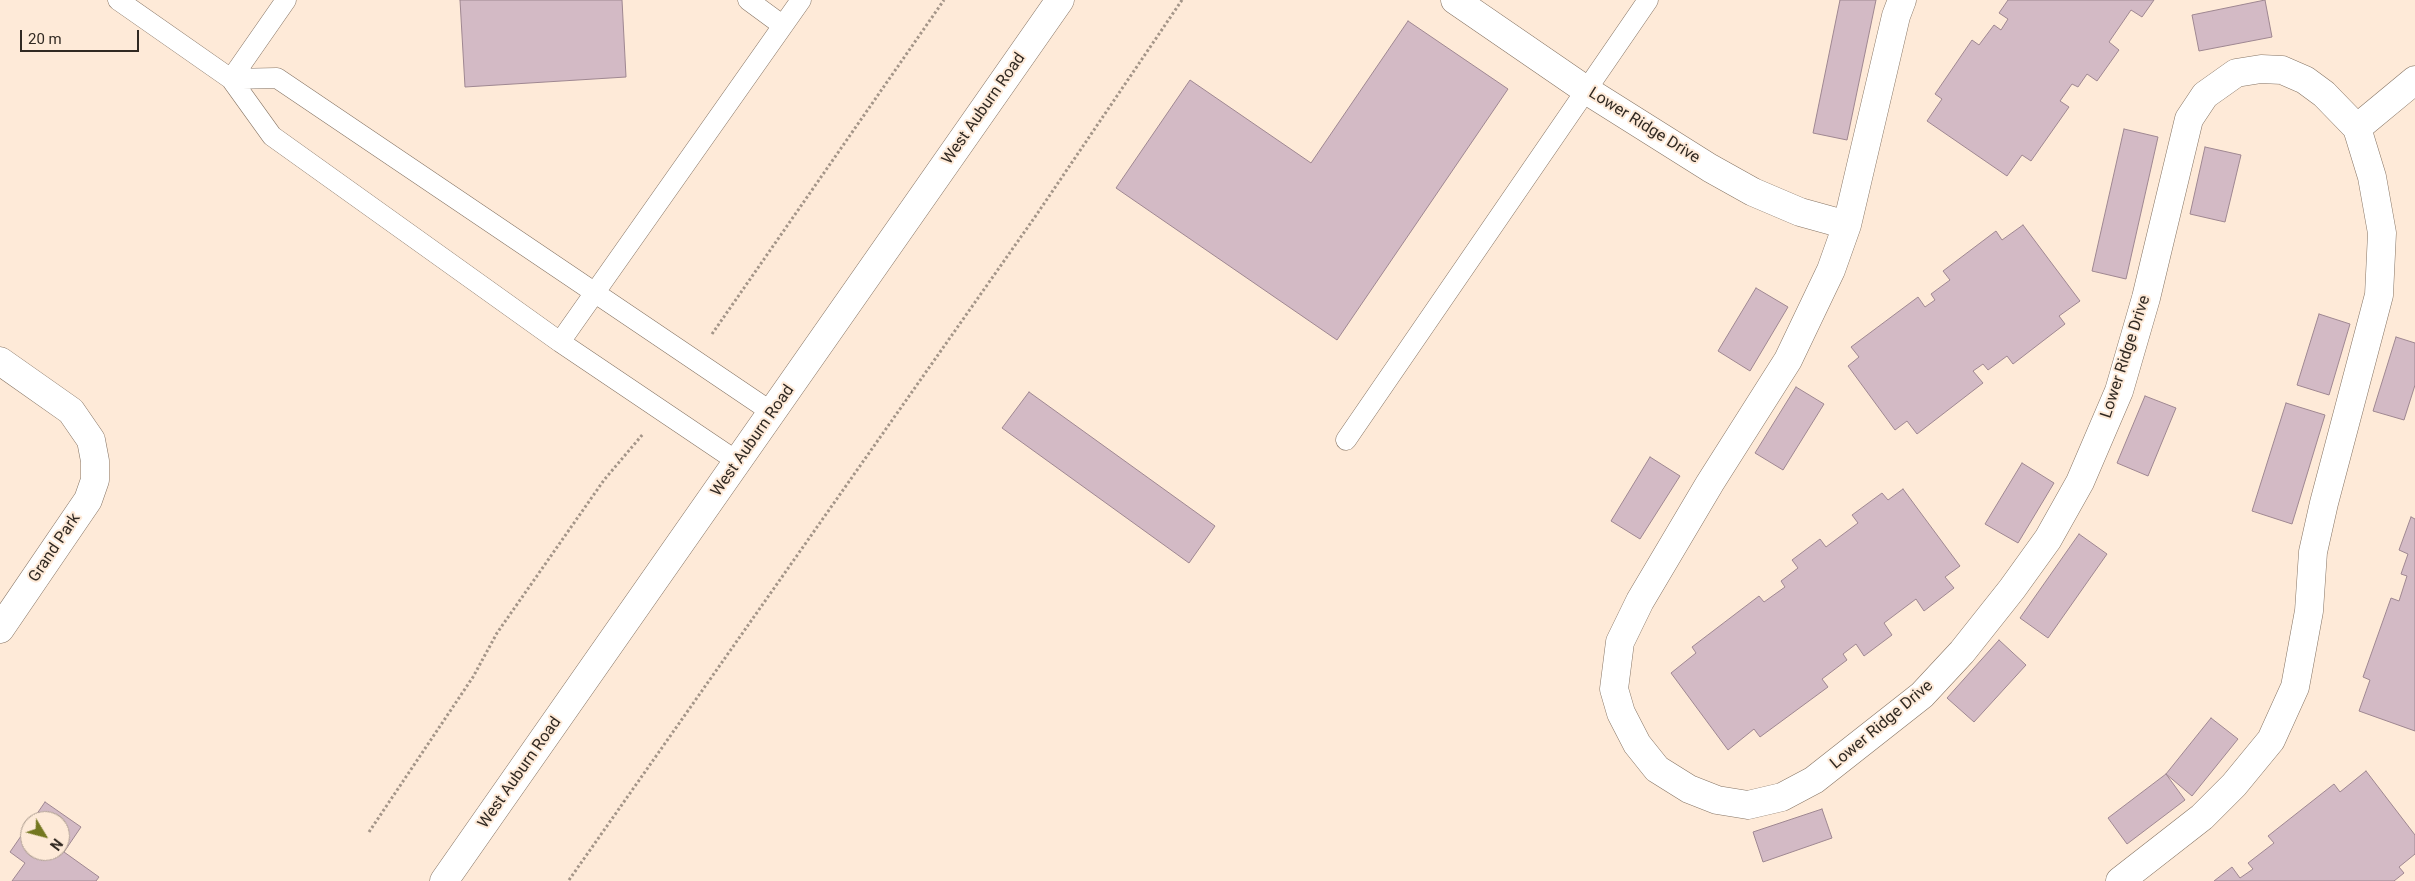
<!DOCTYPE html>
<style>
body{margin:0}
#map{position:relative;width:2415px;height:881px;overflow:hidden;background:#feead8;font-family:Roboto,sans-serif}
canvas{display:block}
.north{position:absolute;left:20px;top:811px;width:50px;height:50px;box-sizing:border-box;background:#feead8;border:1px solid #ac9d8f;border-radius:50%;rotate:127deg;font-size:14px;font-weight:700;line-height:20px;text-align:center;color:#312922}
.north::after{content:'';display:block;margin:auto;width:18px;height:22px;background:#73771f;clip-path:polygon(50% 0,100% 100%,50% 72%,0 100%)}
.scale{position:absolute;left:20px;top:30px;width:119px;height:22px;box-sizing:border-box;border:2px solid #312922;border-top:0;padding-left:6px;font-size:15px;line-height:18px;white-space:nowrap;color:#312922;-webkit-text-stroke:4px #feead8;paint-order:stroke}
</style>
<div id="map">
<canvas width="2415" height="881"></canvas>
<div class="north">N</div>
<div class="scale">20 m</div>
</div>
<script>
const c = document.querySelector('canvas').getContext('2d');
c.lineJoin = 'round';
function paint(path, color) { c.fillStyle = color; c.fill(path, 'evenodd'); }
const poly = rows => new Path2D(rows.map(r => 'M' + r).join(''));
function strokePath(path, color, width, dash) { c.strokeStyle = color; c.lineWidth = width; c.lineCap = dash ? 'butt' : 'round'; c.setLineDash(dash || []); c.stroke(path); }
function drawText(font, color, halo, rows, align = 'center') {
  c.font = font + ' Roboto,sans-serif'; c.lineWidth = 4; c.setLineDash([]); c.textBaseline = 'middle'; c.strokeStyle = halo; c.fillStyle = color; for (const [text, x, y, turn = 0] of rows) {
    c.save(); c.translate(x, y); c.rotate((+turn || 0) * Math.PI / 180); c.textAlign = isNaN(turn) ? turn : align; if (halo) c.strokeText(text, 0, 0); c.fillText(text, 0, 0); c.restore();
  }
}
const building = poly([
 [460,0,622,0,626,77,465,87,460,0],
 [1840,0,1876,0,1847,140,1813,133,1840,0],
 [2008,0,2154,0,2142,17,2131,10,2109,42,2119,50,2097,81,2087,74,2078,87,2072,84,2060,101,2069,107,2031,161,2022,155,2007,176,1927,121,1942,99,1935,94,1972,40,1979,45,1994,25,2001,30,2008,19,1999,13,2008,0],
 [2265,0,2272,37,2199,51,2192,15,2265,0],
 [1408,21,1508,89,1337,340,1116,188,1190,80,1311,163,1408,21],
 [2124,129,2158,137,2126,279,2092,271,2124,129],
 [2205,147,2241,155,2225,222,2190,214,2205,147],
 [2023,225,2080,301,2059,316,2065,324,2013,364,2007,356,1988,370,1983,364,1973,371,1983,383,1917,434,1907,421,1895,430,1848,366,1859,357,1851,347,1918,297,1925,307,1935,300,1931,294,1950,280,1943,271,1996,231,2002,240,2023,225],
 [1756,288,1788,307,1750,371,1718,351,1756,288],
 [2319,314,2350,324,2329,395,2297,385,2319,314],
 [2396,337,2415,343,2415,385,2404,420,2373,411,2396,337],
 [1796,387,1824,404,1783,470,1755,453,1796,387],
 [1029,392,1215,526,1189,563,1002,428,1029,392],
 [2145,396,2176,408,2148,476,2117,463,2145,396],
 [2286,403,2325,415,2292,524,2252,511,2286,403],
 [1650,457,1680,476,1640,539,1611,521,1650,457],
 [2022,463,2054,483,2018,543,1985,524,2022,463],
 [1903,489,1960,566,1945,577,1954,588,1924,611,1916,599,1884,623,1892,635,1864,656,1856,644,1843,654,1847,660,1822,679,1828,687,1760,737,1754,729,1728,750,1671,673,1696,653,1692,647,1759,596,1764,602,1785,587,1781,581,1798,568,1792,560,1820,539,1826,547,1858,523,1852,515,1882,493,1888,500,1903,489],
 [2411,517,2415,519,2415,731,2359,711,2370,680,2363,677,2391,598,2399,601,2407,576,2401,574,2408,554,2399,550,2411,517],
 [2079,534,2107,554,2048,638,2020,618,2079,534],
 [1999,640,2026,665,1974,722,1947,698,1999,640],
 [2211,718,2238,739,2192,796,2166,774,2211,718],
 [2366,771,2415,835,2415,854,2399,867,2404,873,2394,881,2214,881,2232,867,2240,878,2253,869,2248,863,2274,843,2268,836,2334,784,2340,792,2366,771],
 [2166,774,2185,800,2127,844,2108,818,2166,774],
 [45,802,81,827,64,852,99,877,96,881,12,881,25,863,10,852,30,823,30,851,60,851,60,821,32,821,45,802],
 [1822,809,1832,838,1763,862,1753,832,1822,809]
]);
paint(building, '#d3bac5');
strokePath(building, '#9f8791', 1);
const lane = poly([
 [118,0,231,79,286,0],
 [748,0,782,25],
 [560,342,801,0],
 [1346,440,1648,0],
 [738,462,560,342,272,136,231,79,277,78,773,413]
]);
const street = poly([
 [1455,0,1586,90,1710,168,1753,192,1800,212,1847,225],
 [1902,0,1896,16,1847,225,1831,270,1788,360,1710,483,1640,601,1620,642,1614,689,1621,713,1637,744,1657,769,1689,789,1717,800,1748,805,1782,797,1814,780,1922,695,1962,652,2012,589,2048,539,2080,482,2119,391,2146,298,2189,119,2205,95,2236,73,2261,69,2282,70,2305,80,2324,94,2357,128,2372,177,2382,233,2379,295,2324,503,2313,552,2309,611,2295,687,2271,740,2234,785,2202,817,2120,881],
 [2357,128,2415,80],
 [0,361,71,411,91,440,95,461,95,480,88,500,0,629]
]);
const secondary = poly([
 [444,881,1060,0]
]);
strokePath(lane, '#867464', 21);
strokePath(street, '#867464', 29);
strokePath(secondary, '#867464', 29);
strokePath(poly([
 [712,334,944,0],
 [369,832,473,677,497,633,604,480,643,434],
 [569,880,1037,214,1182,0]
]), '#a49588', 3, [2.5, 2.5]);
strokePath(lane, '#fff', 20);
strokePath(street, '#fff', 28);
strokePath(secondary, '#fff', 28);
drawText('16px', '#312922', '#feead8', [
 ["West Auburn Road",984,109,-55],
 ["Lower Ridge Drive",1644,126,32],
 ["Lower Ridge Drive",2126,357,-72],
 ["West Auburn Road",753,441,-55],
 ["Grand Park",55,548,-56],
 ["Lower Ridge Drive",1882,725,-40],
 ["West Auburn Road",520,773,-55]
]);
</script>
